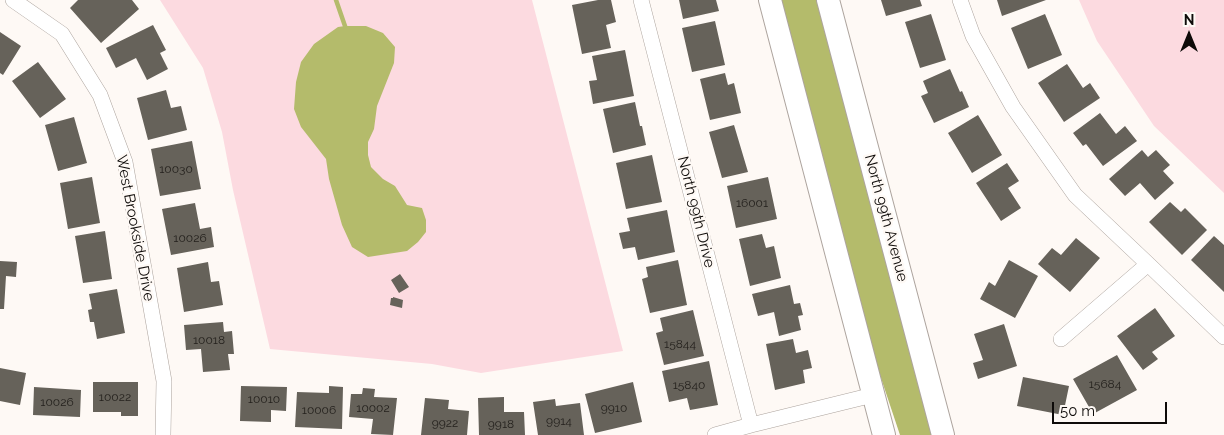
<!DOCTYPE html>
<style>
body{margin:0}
#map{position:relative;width:1224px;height:435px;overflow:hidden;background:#fef9f5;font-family:Raleway,sans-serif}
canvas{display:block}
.north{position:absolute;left:1164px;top:10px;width:50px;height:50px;-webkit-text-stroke:4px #fef9f5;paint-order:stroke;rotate:0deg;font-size:14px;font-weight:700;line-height:20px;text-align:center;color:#0e0b09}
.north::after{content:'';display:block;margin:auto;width:18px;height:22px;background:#0e0b09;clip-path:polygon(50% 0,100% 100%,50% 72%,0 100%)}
.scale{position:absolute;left:1052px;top:402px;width:115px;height:22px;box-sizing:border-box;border:2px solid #0e0b09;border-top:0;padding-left:6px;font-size:15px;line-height:18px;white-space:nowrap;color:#0e0b09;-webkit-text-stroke:4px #fef9f5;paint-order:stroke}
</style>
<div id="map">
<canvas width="1224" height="435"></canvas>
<div class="north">N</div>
<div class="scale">50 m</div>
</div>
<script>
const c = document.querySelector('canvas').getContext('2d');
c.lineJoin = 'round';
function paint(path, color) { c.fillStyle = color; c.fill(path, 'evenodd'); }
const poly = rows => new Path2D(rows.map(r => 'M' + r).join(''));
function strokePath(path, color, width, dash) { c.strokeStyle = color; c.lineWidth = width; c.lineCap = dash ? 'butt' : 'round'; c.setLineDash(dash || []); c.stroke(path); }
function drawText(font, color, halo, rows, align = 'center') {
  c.font = font + ' Raleway,sans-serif'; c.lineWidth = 4.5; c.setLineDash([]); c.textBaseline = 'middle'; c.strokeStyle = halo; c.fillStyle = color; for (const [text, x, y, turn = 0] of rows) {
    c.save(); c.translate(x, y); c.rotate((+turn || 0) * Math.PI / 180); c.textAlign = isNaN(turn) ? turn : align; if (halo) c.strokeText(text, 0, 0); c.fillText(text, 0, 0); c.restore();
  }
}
paint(poly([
 [160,0,532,0,623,351,481,373,432,364,270,349,233,190,222,132,203,68],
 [1079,0,1224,0,1224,193,1154,126,1097,41]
]), '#fcdae0');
paint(poly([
 [780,0,819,0,933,435,900,435,874,357],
 [345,26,366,26,383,33,395,47,394,63,377,106,374,129,368,142,368,155,371,167,383,179,395,186,407,205,422,208,426,220,426,232,418,242,407,251,368,257,352,247,342,225,329,179,326,159,301,127,294,109,296,82,301,62,314,44,338,27]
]), '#b4bb6b');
strokePath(poly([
 [336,0,345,26]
]), '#b4bb6b', 4.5);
paint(poly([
 [78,0,132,0,139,9,101,43,70,8],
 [598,0,611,0,616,22,606,25,611,48,582,54,572,5],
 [679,0,716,0,719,11,683,19],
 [881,0,920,0,922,6,886,16],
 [997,0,1046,0,1002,16],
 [931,14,946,60,920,68,905,22],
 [1045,14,1062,55,1028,69,1011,28],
 [715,21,725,65,692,72,682,28],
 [153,25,166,50,160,53,168,69,147,80,136,58,116,68,106,48],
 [0,32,21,46,3,75,0,73],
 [625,50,634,96,593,104,589,81,597,80,592,56],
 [38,62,66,99,40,118,12,81],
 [1067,64,1083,88,1090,83,1100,98,1064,122,1038,83],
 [950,69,960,92,962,91,969,107,934,123,921,96,928,93,923,81],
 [725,73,728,85,734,83,741,113,710,120,700,79],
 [166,90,171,108,181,106,187,130,148,140,137,98],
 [635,102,640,126,642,126,646,145,613,153,603,109],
 [1100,113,1116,134,1125,126,1137,141,1103,166,1086,144,1083,146,1073,133],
 [978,115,1002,155,972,173,948,133],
 [74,117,87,163,58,171,45,125],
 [734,125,748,172,722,178,709,132],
 [192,141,201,189,160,196,151,149],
 [1142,150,1148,157,1156,150,1170,165,1163,171,1174,183,1155,200,1140,183,1125,196,1109,179],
 [652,155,662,202,626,209,616,163],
 [1007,163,1019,181,1008,188,1021,208,1001,221,976,183],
 [92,177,100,223,68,229,60,183],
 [768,177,777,219,736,228,727,186],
 [1170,202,1181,212,1185,208,1207,230,1182,255,1149,222],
 [195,203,200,229,211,227,214,247,171,255,162,209],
 [667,210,675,252,638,260,635,247,623,249,619,233,630,231,627,218],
 [105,231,112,279,83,283,75,236],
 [762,234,766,248,774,246,781,278,750,286,739,239],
 [1214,236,1224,245,1224,292,1191,260],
 [1076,238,1100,258,1070,292,1038,264,1052,248,1061,255],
 [678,260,687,305,650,313,642,279,648,277,646,267],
 [1009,260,1038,276,1015,318,980,299,989,282,995,286],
 [0,261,17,262,16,277,6,276,4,309,0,309],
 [208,262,211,282,219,281,223,305,184,312,177,268],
 [400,274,409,287,399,293,391,280],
 [790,285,794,304,800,303,803,315,798,316,801,330,779,336,774,312,758,316,752,294],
 [117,289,125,333,97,339,94,322,90,322,88,310,92,309,89,294],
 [393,297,403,300,402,308,390,305,391,298,393,298],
 [1155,308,1175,336,1152,352,1158,359,1143,370,1117,336],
 [693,310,704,356,664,365,656,333,663,331,660,318],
 [223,322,224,332,232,331,234,354,228,354,230,370,203,372,201,349,186,350,184,325],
 [1004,324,1017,366,978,379,973,363,983,360,974,334],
 [793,339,796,353,808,350,812,368,803,370,805,383,775,390,766,344],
 [1117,355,1137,390,1093,414,1073,379],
 [709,361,718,405,690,410,687,398,669,402,662,371],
 [0,368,26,373,20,405,0,401],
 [1023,377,1069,386,1063,415,1017,406],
 [93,382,138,382,138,416,121,416,121,412,93,412],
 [633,382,642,422,595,433,585,394],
 [241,386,287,387,286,411,271,410,271,422,240,421],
 [329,386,343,387,342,429,295,427,297,392,329,393],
 [34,387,81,390,80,417,33,415],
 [363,388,375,389,374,397,397,398,393,435,371,434,373,419,349,417,351,394,362,394],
 [504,397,504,412,524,412,525,435,479,435,478,398],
 [425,398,449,400,448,409,469,411,467,435,421,435],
 [555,399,556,406,580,403,584,435,538,435,533,402]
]), '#66625a');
const street = poly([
 [13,0,62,34,100,95,125,162,164,381,163,435],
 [641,0,751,425],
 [960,0,973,36,1013,107,1075,195,1148,264,1224,337],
 [1061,339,1148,264],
 [715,435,751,425,873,395]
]);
const secondary = poly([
 [770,0,884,435],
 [828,0,943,435]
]);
strokePath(street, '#ada49e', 16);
strokePath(secondary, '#ada49e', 24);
strokePath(street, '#fff', 15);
strokePath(secondary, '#fff', 22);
drawText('12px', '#24211d', null, [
 ["10030",176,169],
 ["16001",752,203],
 ["10026",190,238],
 ["10018",209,340],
 ["15844",680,344],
 ["15684",1105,384],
 ["15840",689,385],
 ["10022",115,397],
 ["10010",264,399],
 ["10026",57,402],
 ["10002",373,408],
 ["9910",614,408],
 ["10006",319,410],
 ["9914",559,421],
 ["9922",445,423],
 ["9918",501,424]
]);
drawText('15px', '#0e0b09', '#fef9f5', [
 ["North 99th Drive",696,212,76],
 ["North 99th Avenue",886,218,75],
 ["West Brookside Drive",135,228,79]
]);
</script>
